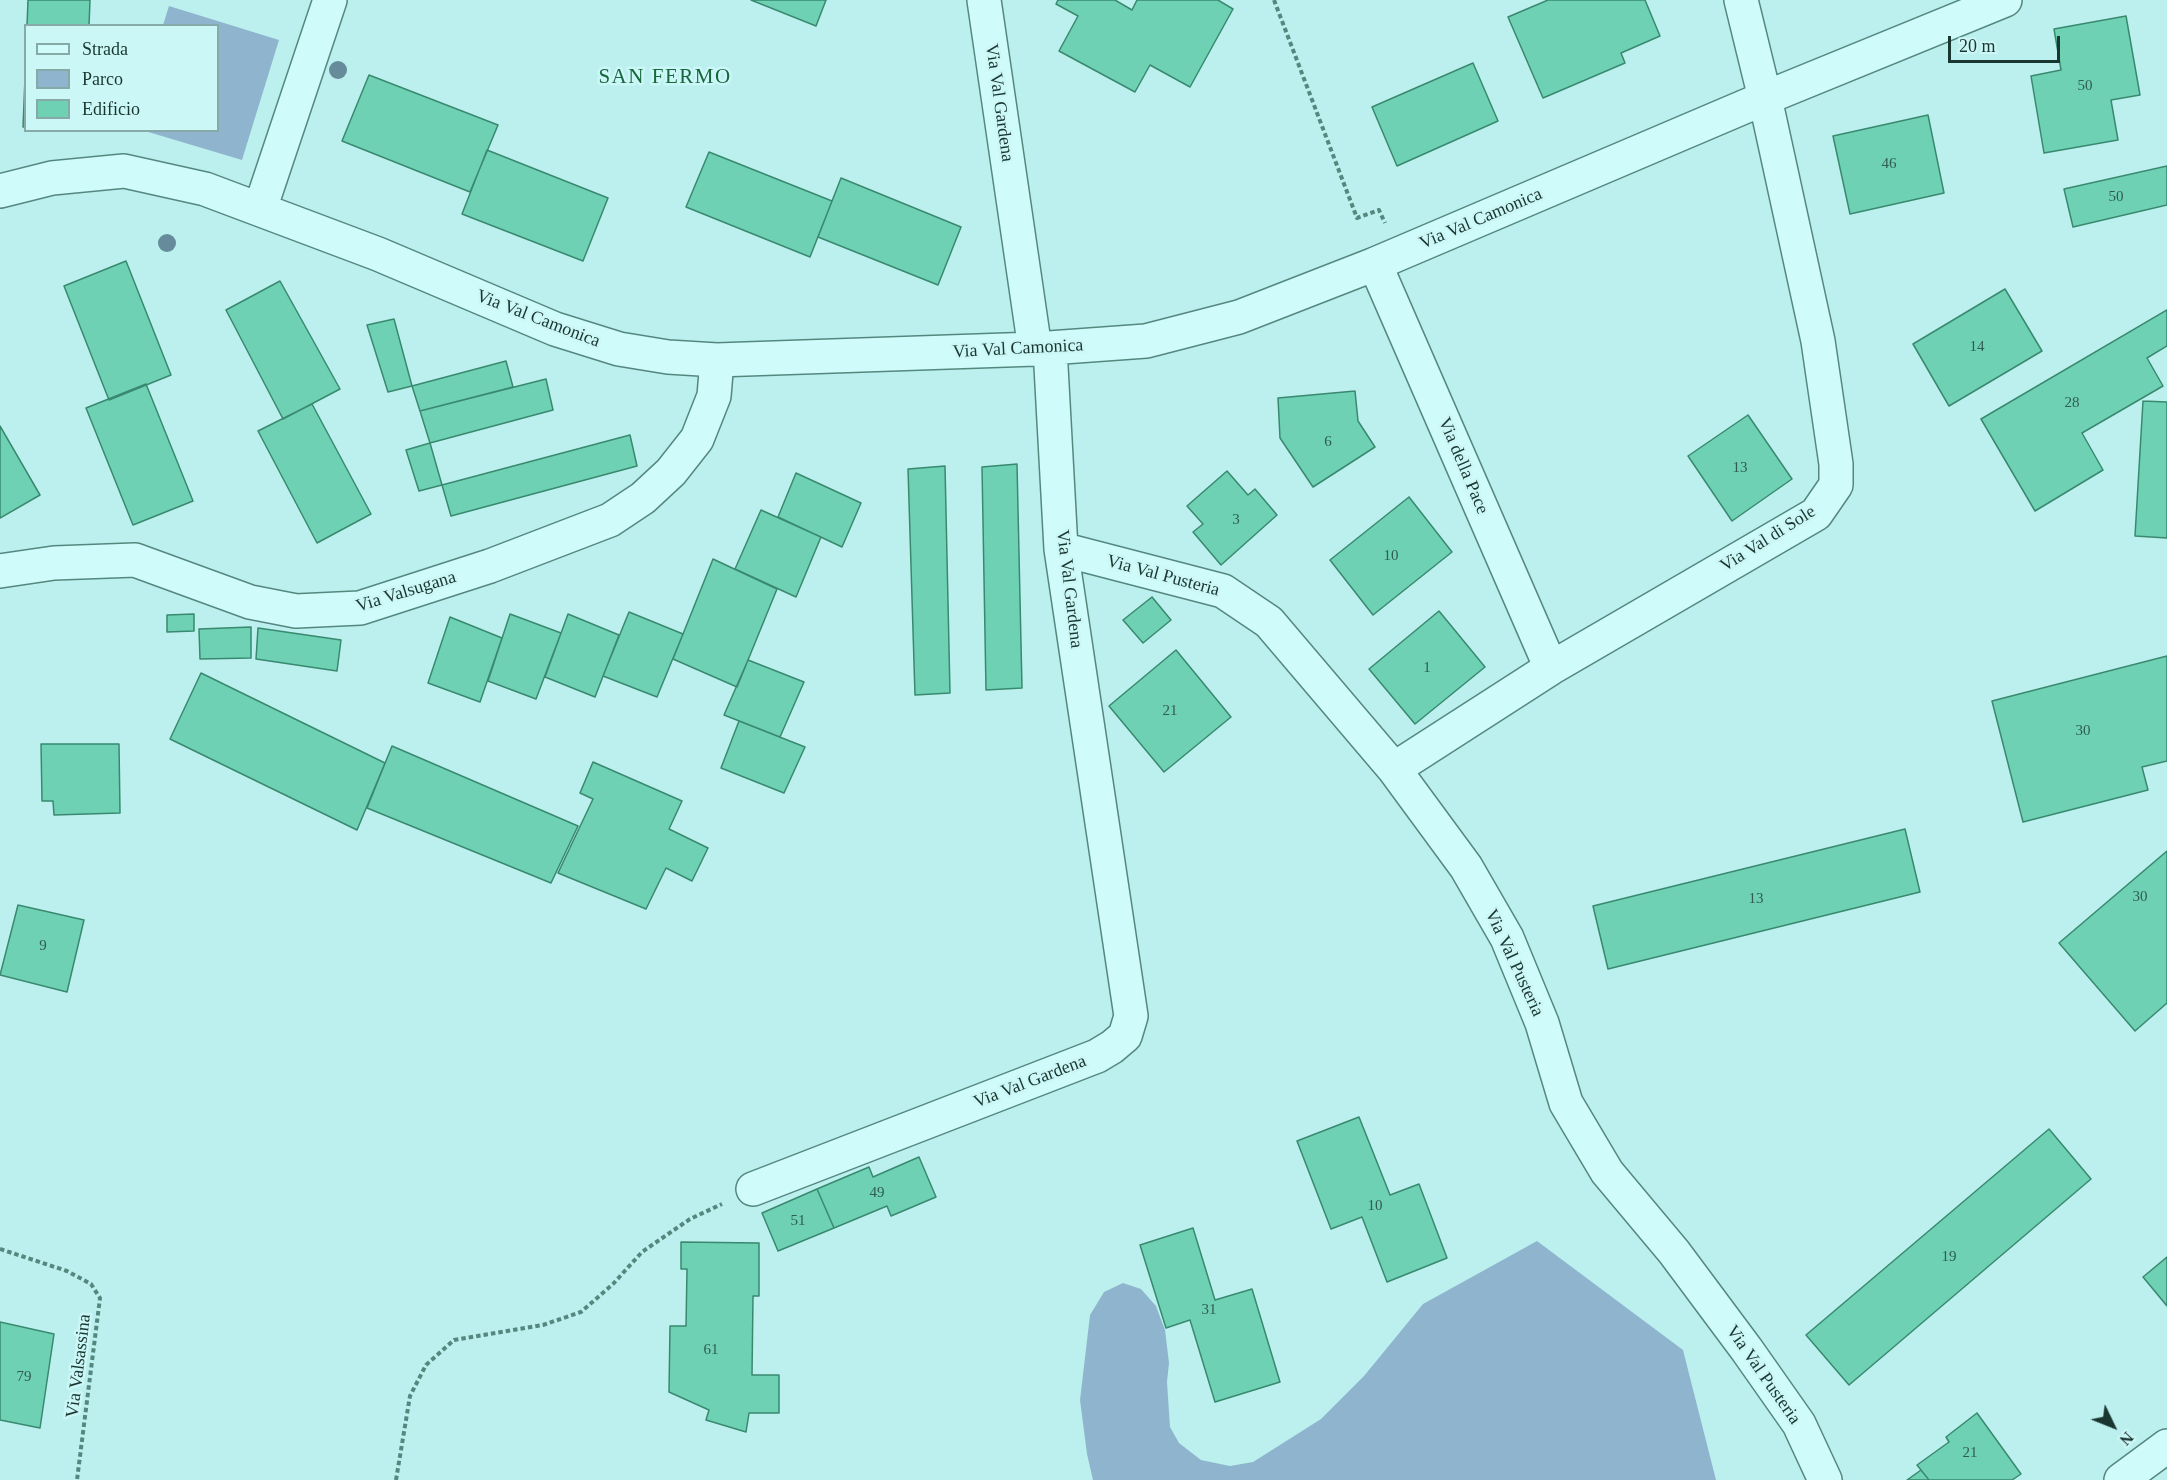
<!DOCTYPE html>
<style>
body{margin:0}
#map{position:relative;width:2167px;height:1480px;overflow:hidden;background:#bcf0ef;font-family:"Times New Roman",serif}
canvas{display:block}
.legend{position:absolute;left:24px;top:24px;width:195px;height:108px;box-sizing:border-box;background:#ccf7f7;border:2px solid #85aaa7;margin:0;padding:8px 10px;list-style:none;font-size:18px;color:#1a3630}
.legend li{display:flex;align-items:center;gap:12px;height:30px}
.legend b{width:30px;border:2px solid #85aaa7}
.north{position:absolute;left:2083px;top:1396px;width:60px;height:60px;-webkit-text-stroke:4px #ccf7f7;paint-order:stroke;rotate:133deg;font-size:16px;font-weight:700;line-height:24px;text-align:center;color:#1a3630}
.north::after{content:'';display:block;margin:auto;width:21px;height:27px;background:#1a3630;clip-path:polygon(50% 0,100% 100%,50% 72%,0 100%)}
.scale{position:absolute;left:1948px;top:36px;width:112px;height:27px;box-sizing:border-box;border:3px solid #1a3630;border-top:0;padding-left:8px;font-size:18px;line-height:21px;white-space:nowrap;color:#1a3630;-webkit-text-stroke:4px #ccf7f7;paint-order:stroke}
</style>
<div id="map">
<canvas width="2167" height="1480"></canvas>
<ul class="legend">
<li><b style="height:8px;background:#cffbfa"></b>Strada</li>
<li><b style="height:16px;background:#8fb5ce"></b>Parco</li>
<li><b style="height:16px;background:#6fd1b4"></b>Edificio</li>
</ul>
<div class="north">N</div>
<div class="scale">20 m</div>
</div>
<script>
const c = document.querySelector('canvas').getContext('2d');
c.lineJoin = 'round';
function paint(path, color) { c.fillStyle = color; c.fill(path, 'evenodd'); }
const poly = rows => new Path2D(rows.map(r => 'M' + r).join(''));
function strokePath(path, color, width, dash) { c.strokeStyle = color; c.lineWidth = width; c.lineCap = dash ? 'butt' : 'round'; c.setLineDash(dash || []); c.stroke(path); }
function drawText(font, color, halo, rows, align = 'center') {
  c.font = font + ' "Times New Roman",serif'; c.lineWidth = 5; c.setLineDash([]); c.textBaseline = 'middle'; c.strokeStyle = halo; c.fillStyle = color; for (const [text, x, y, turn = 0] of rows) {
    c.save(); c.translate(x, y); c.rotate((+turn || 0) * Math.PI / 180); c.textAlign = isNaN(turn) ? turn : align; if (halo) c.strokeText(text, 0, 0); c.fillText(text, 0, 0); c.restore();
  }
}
paint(poly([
 [169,6,279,40,242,160,145,131,218,130,218,26,163,25],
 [1537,1241,1683,1350,1716,1480,1093,1480,1087,1454,1080,1400,1090,1315,1104,1292,1123,1283,1141,1289,1156,1306,1165,1330,1169,1363,1167,1382,1170,1427,1179,1443,1201,1460,1230,1466,1253,1462,1321,1419,1364,1376,1423,1304]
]), '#8fb5ce');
const building = poly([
 [28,0,90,0,89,26,27,26,28,0],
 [751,0,826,0,816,26,751,0],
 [1058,0,1115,0,1132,10,1137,0,1218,0,1233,9,1190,87,1150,65,1135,92,1059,51,1078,16,1056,4,1058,0],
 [1548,0,1645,0,1660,36,1621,53,1625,63,1543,98,1508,17,1548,0],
 [2126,16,2140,95,2111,100,2118,140,2044,153,2031,76,2061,70,2054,29,2126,16],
 [26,54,26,127,23,127,26,54],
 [1473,63,1498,121,1397,166,1372,107,1473,63],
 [369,75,498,125,470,192,342,141,369,75],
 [1928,115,1944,193,1850,214,1833,136,1928,115],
 [487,150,608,198,583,261,462,214,487,150],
 [709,152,832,201,810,257,686,207,709,152],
 [2167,166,2167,205,2073,227,2064,189,2167,166],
 [841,178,961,227,938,285,818,237,841,178],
 [126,261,171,375,109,400,64,286,126,261],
 [280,281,340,389,283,419,226,310,280,281],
 [2005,289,2042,351,1949,406,1913,344,2005,289],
 [2167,310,2167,346,2147,358,2163,386,2082,433,2103,470,2035,511,1981,419,2167,310],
 [394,319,412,386,388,392,367,325,394,319],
 [506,361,513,387,420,411,412,386,506,361],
 [546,379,553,410,430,443,420,411,546,379],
 [146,384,193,501,133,525,86,408,146,384],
 [1355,391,1358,421,1375,447,1313,487,1280,438,1278,398,1355,391],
 [2143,401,2167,402,2167,538,2135,536,2143,401],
 [312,404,371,514,317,543,258,431,312,404],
 [1748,415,1792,479,1732,521,1688,456,1748,415],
 [0,426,40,495,0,518,0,426],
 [630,435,637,466,451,516,442,485,630,435],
 [430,443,442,485,419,491,406,450,430,443],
 [1017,464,1022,688,986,690,982,467,1017,464],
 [945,466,950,693,915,695,908,469,945,466],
 [1227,471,1248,495,1255,489,1277,515,1221,565,1193,532,1203,524,1187,506,1227,471],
 [796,473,861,503,842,547,778,517,796,473],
 [1409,497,1452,552,1373,615,1330,560,1409,497],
 [761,510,821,537,796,597,735,569,761,510],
 [713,559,777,589,737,687,673,659,713,559],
 [1152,597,1171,620,1143,643,1123,620,1152,597],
 [1439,611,1485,667,1415,724,1369,669,1439,611],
 [629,612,683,634,657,697,603,676,629,612],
 [194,614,194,631,167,632,167,615,194,614],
 [510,614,561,633,536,699,488,681,510,614],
 [568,614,619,635,595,697,545,677,568,614],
 [450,617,502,638,480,702,428,683,450,617],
 [251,627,251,658,200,659,199,629,251,627],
 [258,628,341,640,337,671,256,659,258,628],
 [1176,650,1231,717,1164,772,1109,706,1176,650],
 [2167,656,2167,761,2142,767,2148,790,2023,822,1992,701,2167,656],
 [748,660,804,682,780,737,724,715,748,660],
 [201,673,385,763,357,830,170,739,201,673],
 [739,721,805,747,784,793,721,768,739,721],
 [41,744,119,744,120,813,54,815,53,801,42,801,41,744],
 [392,746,578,826,551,883,367,808,392,746],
 [593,762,682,801,669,829,708,848,692,881,666,868,646,909,558,873,593,799,580,793,593,762],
 [1905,829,1920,892,1608,969,1593,906,1905,829],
 [2167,851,2167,1003,2135,1031,2059,943,2167,851],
 [18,905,84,920,67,992,0,975,18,905],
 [1359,1117,1390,1195,1419,1184,1447,1258,1387,1282,1362,1217,1331,1229,1297,1141,1359,1117],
 [2049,1129,2091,1179,1849,1385,1806,1335,2049,1129],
 [919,1157,936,1197,891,1216,887,1206,834,1228,817,1189,869,1167,873,1177,919,1157],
 [817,1189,834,1228,778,1251,762,1213,817,1189],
 [1193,1228,1215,1300,1252,1289,1280,1382,1215,1402,1190,1320,1166,1328,1140,1245,1193,1228],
 [681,1242,759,1243,759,1296,753,1296,752,1375,779,1375,779,1413,749,1413,746,1432,706,1420,709,1410,669,1392,670,1326,686,1326,687,1269,681,1269,681,1242],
 [2167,1257,2167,1306,2143,1277,2167,1257],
 [0,1322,54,1334,40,1428,0,1420,0,1322],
 [1977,1413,2021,1474,2012,1480,1929,1480,1917,1465,1949,1442,1946,1437,1977,1413],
 [1921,1470,1929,1480,1907,1480,1921,1470]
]);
paint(building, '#6fd1b4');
strokePath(building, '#39896f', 1.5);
const street = poly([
 [984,0,1035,349],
 [0,191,52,178,124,171,205,189,378,254,555,329,619,349,668,357,717,360,1035,349,1146,341,1239,317,1375,264,1765,98,2005,0],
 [260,209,330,0],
 [1375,264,1551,668],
 [1061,549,1223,591,1269,622,1394,769,1466,867,1507,938,1542,1023,1566,1103,1607,1172,1674,1252,1747,1350,1799,1424,1825,1480],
 [0,571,54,563,135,560,250,602,296,611,360,608,490,566,610,520,643,498,671,472,697,439,714,396,717,360],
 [1394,769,1551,668,1816,514,1836,485,1836,464,1818,341,1765,98,1741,0],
 [753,1189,1097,1056,1112,1047,1125,1036,1131,1016,1061,549,1050,348],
 [2121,1480,2167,1446]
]);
strokePath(street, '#54887f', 36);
strokePath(poly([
 [1274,0,1357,218,1379,210,1385,223],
 [0,1249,67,1271,91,1284,100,1298,77,1480],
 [396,1480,410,1396,426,1365,454,1340,543,1325,581,1312,613,1284,642,1252,690,1219,722,1204]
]), '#54887f', 4, [4.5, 3]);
strokePath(street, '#cffbfa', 33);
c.fillStyle = '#668b9a';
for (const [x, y] of [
 [338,70],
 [167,243]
]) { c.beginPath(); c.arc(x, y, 9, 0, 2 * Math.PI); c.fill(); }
drawText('15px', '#2f5d51', null, [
 ["50",2085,86],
 ["46",1889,164],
 ["50",2116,197],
 ["14",1977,347],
 ["28",2072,403],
 ["6",1328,442],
 ["13",1740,468],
 ["3",1236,520],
 ["10",1391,556],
 ["1",1427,668],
 ["21",1170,711],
 ["30",2083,731],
 ["30",2140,897],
 ["13",1756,899],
 ["9",43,946],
 ["49",877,1193],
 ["10",1375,1206],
 ["51",798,1221],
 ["19",1949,1257],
 ["31",1209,1310],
 ["61",711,1350],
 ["79",24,1377],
 ["21",1970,1453]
]);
drawText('18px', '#1a3630', '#ccf7f7', [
 ["Via Val Gardena",999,103,82],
 ["Via Val Camonica",1481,219,-23],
 ["Via Val Camonica",538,319,21],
 ["Via Val Camonica",1018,349,-3],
 ["Via della Pace",1463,466,67],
 ["Via Val di Sole",1768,539,-32],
 ["Via Val Pusteria",1163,576,15],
 ["Via Val Gardena",1069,589,83],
 ["Via Valsugana",406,592,-17],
 ["Via Val Pusteria",1514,963,65],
 ["Via Val Gardena",1030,1082,-21],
 ["Via Valsassina",79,1366,-83],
 ["Via Val Pusteria",1763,1375,55]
]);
c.letterSpacing = '1.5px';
drawText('21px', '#17663e', '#ccf7f7', [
 ["SAN FERMO",665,77]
]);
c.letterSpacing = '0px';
</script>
